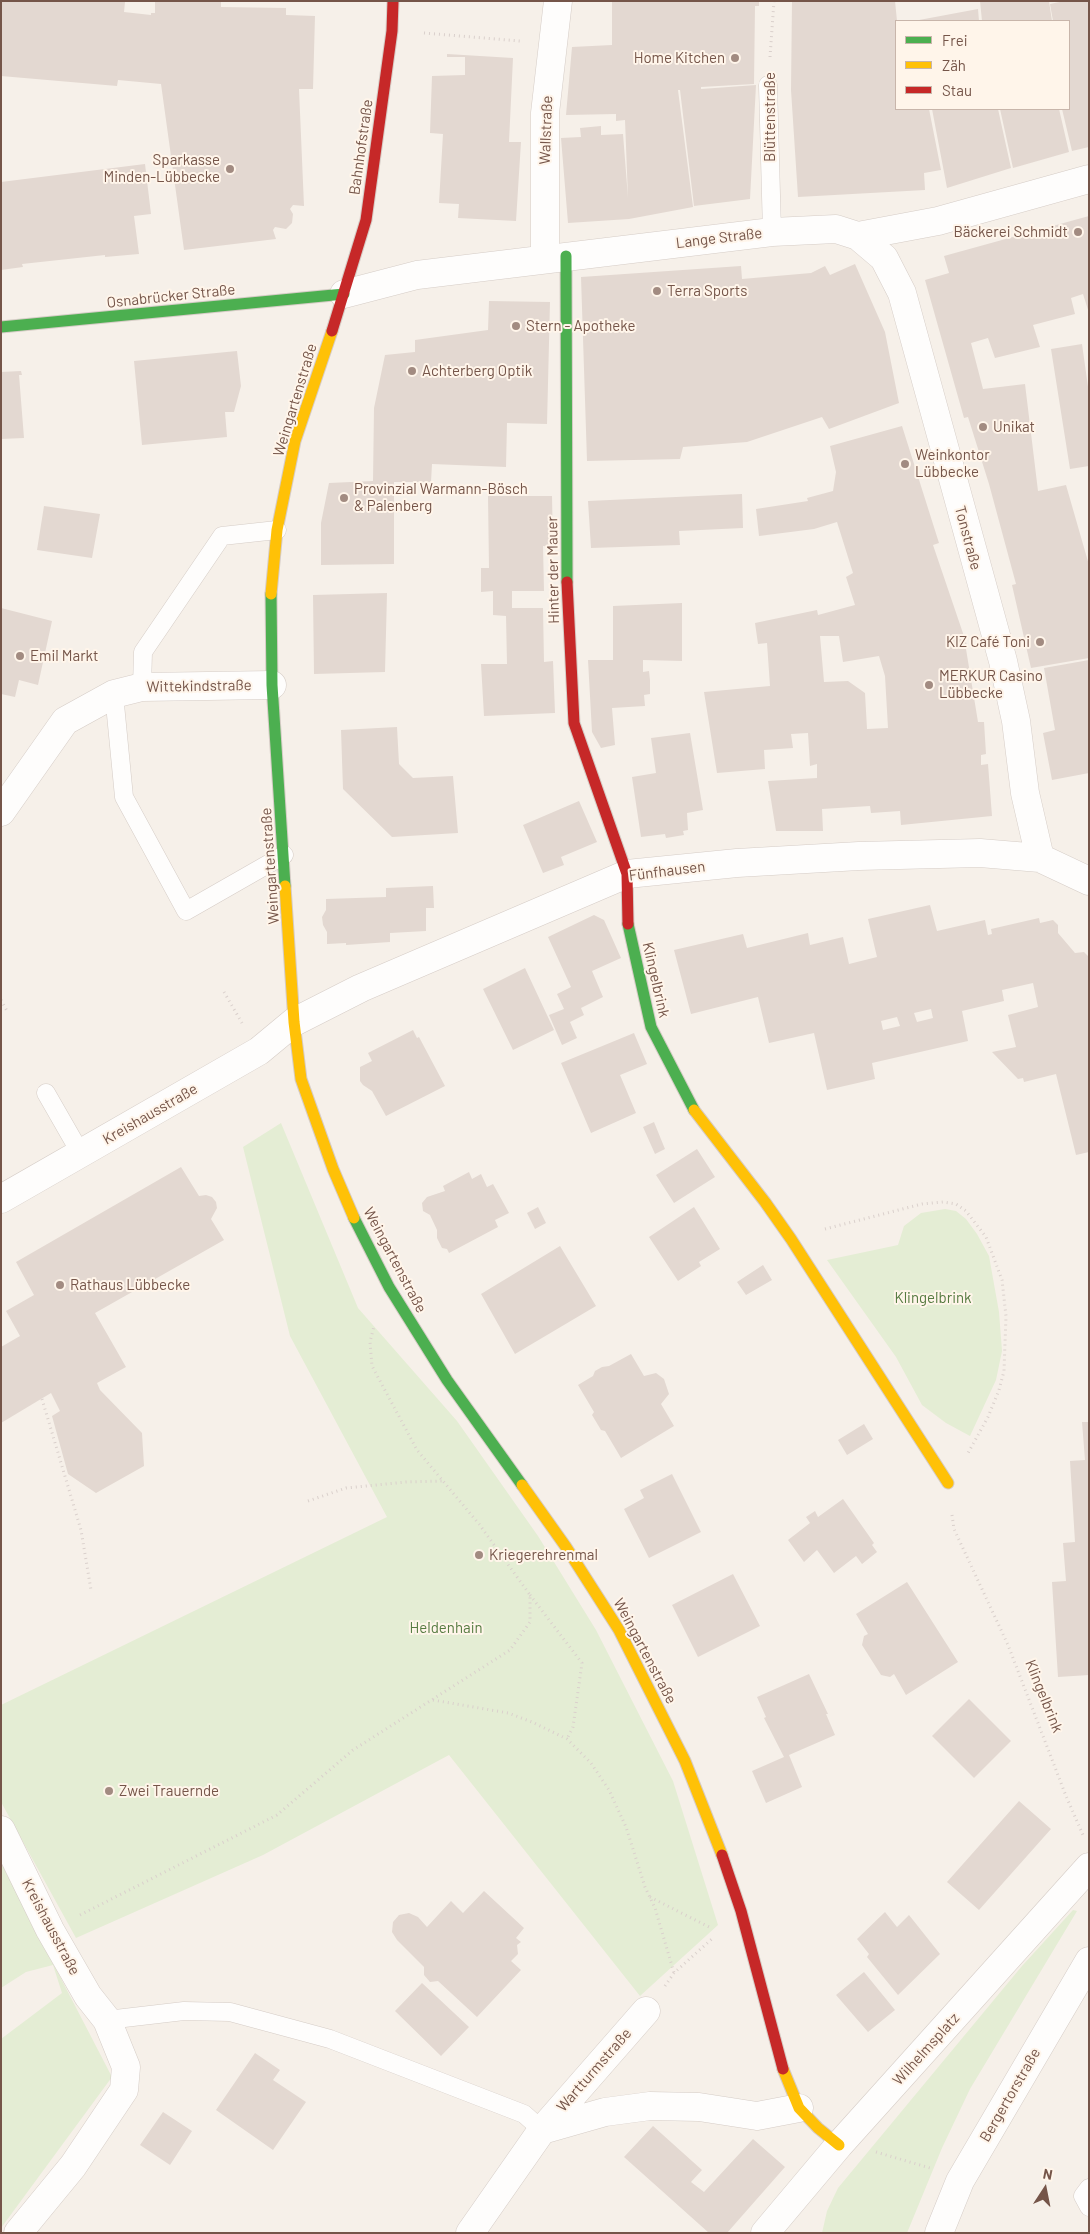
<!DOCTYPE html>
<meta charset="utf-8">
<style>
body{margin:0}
#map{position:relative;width:1090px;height:2234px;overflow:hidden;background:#f6f0e9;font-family:Barlow,sans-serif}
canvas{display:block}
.frame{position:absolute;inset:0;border:2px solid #755549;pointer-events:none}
.legend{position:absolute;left:895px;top:20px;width:175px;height:90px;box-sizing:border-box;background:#fff5ea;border:1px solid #c8b5aa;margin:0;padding:6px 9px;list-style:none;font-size:15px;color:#755549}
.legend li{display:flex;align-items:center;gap:10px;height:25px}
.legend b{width:25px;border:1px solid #c8b5aa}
.north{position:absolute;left:1020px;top:2164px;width:50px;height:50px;-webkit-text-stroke:4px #fff5ea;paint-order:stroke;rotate:11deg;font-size:14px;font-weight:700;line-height:20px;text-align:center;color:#755549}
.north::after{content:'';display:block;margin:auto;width:18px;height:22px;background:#755549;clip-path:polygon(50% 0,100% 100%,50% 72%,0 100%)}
</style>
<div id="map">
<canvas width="1090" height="2234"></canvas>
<div class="frame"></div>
<ul class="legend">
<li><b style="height:6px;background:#4caf50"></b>Frei</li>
<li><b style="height:6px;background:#ffc107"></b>Zäh</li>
<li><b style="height:6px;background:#c62828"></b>Stau</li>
</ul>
<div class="north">N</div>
</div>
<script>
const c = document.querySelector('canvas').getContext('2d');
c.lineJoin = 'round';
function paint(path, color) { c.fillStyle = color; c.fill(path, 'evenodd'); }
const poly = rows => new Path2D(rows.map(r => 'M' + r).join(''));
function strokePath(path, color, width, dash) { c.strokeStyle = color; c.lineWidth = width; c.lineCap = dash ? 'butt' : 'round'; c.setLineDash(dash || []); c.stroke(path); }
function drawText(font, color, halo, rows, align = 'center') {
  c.font = font + ' Barlow,sans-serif'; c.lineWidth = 4; c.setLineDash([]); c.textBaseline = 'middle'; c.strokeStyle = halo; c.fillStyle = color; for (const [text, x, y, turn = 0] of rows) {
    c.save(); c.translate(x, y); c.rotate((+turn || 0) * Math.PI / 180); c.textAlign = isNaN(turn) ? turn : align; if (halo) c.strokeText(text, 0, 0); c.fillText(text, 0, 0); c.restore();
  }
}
paint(poly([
 [281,1123,358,1308,457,1421,538,1536,596,1630,673,1781,718,1925,640,1996,449,1755,263,1855,76,1938,1,1802,1,1705,387,1517,290,1336,243,1147],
 [945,1209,956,1211,966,1219,977,1234,989,1256,999,1312,1002,1351,996,1380,970,1436,946,1423,922,1405,896,1357,827,1260,898,1245,904,1226,921,1213],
 [1,1863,112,2077,1,2228,1,2039,62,1993,53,1965,26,1972,1,1988],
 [1073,1910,1077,1911,970,2089,942,2148,907,2233,822,2233,827,2211,838,2188,1022,1966]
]), '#e4edd4');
paint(poly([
 [1,1,125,2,124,12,151,15,151,13,155,13,155,1,221,1,221,7,286,8,286,15,315,16,313,89,299,89,304,206,293,205,290,209,293,214,292,223,286,229,275,227,273,230,276,239,184,250,161,84,118,80,117,86,1,76],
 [612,1,759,1,759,6,755,6,754,84,701,87,701,89,756,85,750,199,694,206,680,90,678,90,693,207,629,219,568,223,561,138,581,137,580,128,601,126,601,135,623,134,628,198,625,120,616,121,616,114,566,115,572,47,612,45],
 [792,1,895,1,897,21,896,109,929,109,941,170,924,173,925,190,798,197,791,90],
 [980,1,1049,1,1052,21,982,21],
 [1064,1,1089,1,1089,147,1072,151,1062,109,1069,109,1069,21,1053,21,1050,4],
 [978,9,979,21,920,21,919,20],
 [447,54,513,58,509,142,521,142,516,221,458,218,459,204,439,203,443,134,430,133,432,76,465,75,465,57,447,57],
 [932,109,998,109,1011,168,947,188],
 [1000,109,1059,109,1069,152,1013,168],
 [145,164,151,214,134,216,139,254,105,257,105,255,22,264,23,267,1,270,1,182],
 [1089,216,1089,313,1083,294,1071,298,1075,314,1033,325,1040,347,995,358,988,338,971,343,983,389,1025,384,1038,491,1066,485,1089,565,1089,658,1031,668,1012,585,1016,584,989,484,968,417,964,418,925,280,949,273,944,256],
 [855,264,885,332,899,403,829,429,822,417,747,442,683,447,680,459,587,461,581,277,741,266,742,279,811,273,825,266,830,275],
 [489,301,550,302,547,424,507,423,506,467,432,464,431,482,394,482,394,564,321,565,321,523,329,483,373,481,374,408,385,355,415,352,415,340,488,330],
 [1082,344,1089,394,1089,466,1070,469,1051,349],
 [237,351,241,386,234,412,225,412,227,437,142,445,134,361],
 [21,371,22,375,19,375,24,438,1,439,1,372],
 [902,426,939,543,933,545,968,648,966,649,978,722,984,722,986,754,981,755,981,765,988,764,992,816,901,825,900,811,871,813,870,806,822,809,823,831,776,831,768,781,817,778,817,764,810,766,808,733,791,734,793,748,764,750,765,769,717,773,704,692,770,686,767,643,758,644,755,623,817,610,818,615,855,605,846,577,853,573,837,522,814,529,759,536,756,509,808,501,807,498,833,491,836,472,830,446],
 [820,636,839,636,843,662,879,656,885,676,888,728,867,729,865,693,848,681,824,682],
 [742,494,743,528,679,531,680,545,591,548,588,501],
 [488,496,552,496,553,547,543,546,544,591,512,591,512,608,543,608,544,662,553,661,555,713,484,716,481,664,507,664,506,616,493,615,493,591,481,592,481,568,489,568],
 [44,506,100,514,92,558,37,550],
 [387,593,385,672,314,674,313,595],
 [682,603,682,661,643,660,643,672,649,671,650,680,650,694,644,695,645,706,612,708,615,745,601,748,592,732,588,660,613,660,613,606],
 [1,608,52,621,38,685,19,680,15,697,1,694],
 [1089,660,1089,773,1052,780,1043,733,1055,730,1044,668],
 [397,727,399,764,413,778,453,776,458,833,392,837,343,789,341,730],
 [690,733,703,810,687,813,688,830,683,831,684,835,666,838,665,834,641,837,632,777,656,773,651,738],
 [579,801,597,842,561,857,564,865,543,873,523,825],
 [433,886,434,908,426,908,426,931,390,933,390,942,346,945,346,943,327,944,327,932,323,925,322,917,326,910,326,899,386,897,386,888],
 [930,905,937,931,985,920,988,935,992,934,991,929,1039,918,1040,923,1053,920,1058,925,1058,933,1075,953,1084,952,1089,957,1089,1152,1076,1155,1056,1074,1024,1082,1023,1078,1018,1079,992,1052,1016,1047,1008,1015,1038,1007,1033,983,1002,990,1004,1001,962,1011,968,1041,872,1063,875,1079,827,1090,814,1033,769,1043,758,997,691,1014,674,950,743,934,747,948,808,933,810,945,843,937,849,964,877,957,868,919],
 [931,1009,933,1018,917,1022,914,1013],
 [897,1017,900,1026,883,1030,881,1021],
 [594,915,604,920,621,958,592,971,603,997,581,1008,584,1015,570,1022,577,1038,562,1045,549,1015,564,1009,557,994,571,987,548,937],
 [525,968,554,1030,513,1050,483,989],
 [413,1030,417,1038,419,1037,445,1086,386,1116,372,1091,363,1085,360,1081,360,1067,372,1061,368,1053],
 [634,1033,647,1064,620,1075,636,1113,591,1133,561,1063],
 [654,1122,665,1149,655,1154,643,1127],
 [697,1149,715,1177,674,1203,656,1175],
 [181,1167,199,1196,206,1195,212,1197,216,1202,217,1208,211,1219,224,1240,95,1313,126,1367,97,1383,100,1390,142,1433,144,1466,96,1493,68,1474,52,1416,60,1411,51,1393,1,1423,1,1347,20,1336,6,1311,34,1295,16,1262],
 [469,1172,472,1179,481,1174,487,1187,493,1184,509,1213,495,1220,498,1227,449,1253,447,1249,442,1248,437,1238,437,1230,430,1215,423,1211,422,1203,427,1197,445,1191,443,1186],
 [538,1207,546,1223,535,1229,527,1213],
 [694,1207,720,1249,699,1262,701,1266,678,1281,649,1237],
 [560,1246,596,1306,515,1354,481,1294],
 [763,1265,772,1280,746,1295,737,1282],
 [631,1354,644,1376,656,1373,664,1379,669,1394,661,1404,674,1426,621,1458,605,1431,601,1430,592,1415,594,1412,578,1385,593,1376,595,1371,602,1367,609,1366],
 [1082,1422,1089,1422,1089,1675,1058,1677,1052,1582,1066,1581,1063,1543,1075,1542,1070,1461,1085,1460],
 [864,1424,873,1439,847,1455,838,1440],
 [672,1474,701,1532,649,1558,624,1509,644,1498,640,1490],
 [843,1499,874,1543,872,1545,877,1552,862,1564,856,1556,834,1573,817,1550,804,1562,788,1540,810,1523,806,1517,815,1511,818,1517],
 [733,1574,760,1626,698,1657,672,1605],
 [907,1582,958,1662,906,1695,894,1674,890,1677,881,1675,862,1645,864,1636,868,1634,856,1614],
 [809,1674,828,1714,826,1714,835,1735,789,1755,802,1787,766,1803,752,1771,784,1757,764,1718,766,1717,757,1697],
 [969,1699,1011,1741,974,1778,932,1736],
 [1019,1801,1051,1829,979,1910,947,1882],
 [484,1891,524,1928,516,1938,521,1942,517,1945,518,1954,511,1961,521,1970,477,2017,438,1981,430,1982,424,1975,424,1967,397,1940,392,1932,393,1922,399,1915,409,1913,418,1917,427,1927,451,1901,463,1913],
 [885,1912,897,1927,909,1915,940,1954,898,1995,867,1957,869,1954,857,1939],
 [864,1972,895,2010,868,2032,836,1995],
 [422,1983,469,2027,441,2056,395,2011],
 [255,2053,280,2070,273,2080,306,2102,273,2150,216,2110],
 [163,2112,192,2131,170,2165,140,2145],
 [653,2126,702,2170,691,2182,704,2192,753,2139,785,2167,727,2233,709,2233,624,2157]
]), '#e3d8d1');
const lane = poly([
 [768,85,772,232],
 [142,687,143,652,222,536,277,530],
 [114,694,124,797,186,911,284,855],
 [46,1093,81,1154],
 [107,2020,184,2011,230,2012,330,2039,524,2114,542,2130],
 [1089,2188,1083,2196,1089,2207]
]);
const street = poly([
 [858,236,884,258,902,293,1003,661,1016,721,1025,793,1040,858],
 [545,259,545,113,558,1],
 [344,294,417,275,772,232,836,229,858,236,938,221,1089,179],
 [1,812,65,721,114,694,142,687,272,685],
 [1,1199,259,1051,294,1022,361,988,627,874,737,863,859,856,980,853,1040,858,1089,881],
 [1,1830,50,1930,88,1996,107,2020,126,2067,124,2090,73,2166,18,2233],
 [542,2130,646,2011],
 [470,2233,542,2130,605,2112,650,2106,699,2107,757,2116,799,2108],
 [765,2233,839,2145,1089,1867],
 [939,2233,960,2181,1089,1961]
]);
const fast = poly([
 [566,256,567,582],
 [1,327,344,294],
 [271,594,272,685,285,886],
 [628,924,651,1027,694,1110],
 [354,1218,389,1287,447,1380,522,1485]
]);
const slow = poly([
 [271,594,277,530,295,441,332,331],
 [285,886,294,1022,301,1079,333,1169,354,1218],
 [694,1110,765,1202,791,1239,948,1483],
 [522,1485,566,1547,619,1630,685,1761,722,1855],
 [783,2069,799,2108,818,2128,839,2145]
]);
const jam = poly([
 [332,331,366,220,392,31,393,1],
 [567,582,574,723,627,874,628,924],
 [722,1855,741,1911,783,2069]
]);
strokePath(lane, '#d5ccc6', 19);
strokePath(street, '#d5ccc6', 29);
strokePath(fast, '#d6ccc6', 13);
strokePath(slow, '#d6ccc6', 13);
strokePath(jam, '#d6ccc6', 13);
strokePath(poly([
 [424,33,520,41],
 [770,57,774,1],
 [224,992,242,1023],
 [1,1000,7,1011],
 [825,1229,922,1204,943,1202,956,1204,966,1211,986,1237,1002,1280,1006,1316,1004,1371,999,1390,988,1417,968,1453],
 [42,1399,81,1530,91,1590],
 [308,1501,346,1488,406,1482,442,1481],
 [952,1515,954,1529,1008,1645,1066,1796,1083,1835],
 [530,1595,582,1663,573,1727,567,1739],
 [433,1700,508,1713,532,1722,567,1739,591,1763,609,1790,626,1827,645,1887,655,1908,674,1973],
 [650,1897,711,1928],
 [80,1915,277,1815,353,1750,510,1650,530,1622,530,1595,479,1524,417,1450,372,1366,370,1342,374,1326],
 [665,1986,674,1973,714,1937],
 [876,2152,930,2168]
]), '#dad0cc', 3, [1, 4]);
strokePath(lane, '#fefdfc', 18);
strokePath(street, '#fefdfc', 28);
strokePath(fast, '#4caf50', 11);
strokePath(slow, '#ffc107', 11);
strokePath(jam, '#c62828', 11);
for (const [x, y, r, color] of [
 [735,58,5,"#a28b81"],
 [230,169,5,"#a28b81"],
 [1078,232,5,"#a28b81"],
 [657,291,5,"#a28b81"],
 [516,326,5,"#a28b81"],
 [412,371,5,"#a28b81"],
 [983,427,5,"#a28b81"],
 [905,464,5,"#a28b81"],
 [344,498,5,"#a28b81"],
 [1040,642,5,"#a28b81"],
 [20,656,5,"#a28b81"],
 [929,685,5,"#a28b81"],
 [60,1285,5,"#a28b81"],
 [479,1555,5,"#a28b81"],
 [109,1791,5,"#a28b81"]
]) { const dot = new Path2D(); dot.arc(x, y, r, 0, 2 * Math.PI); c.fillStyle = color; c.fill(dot); strokePath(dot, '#fff5ea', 2); }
drawText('15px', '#755549', '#fff5ea', [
 ["Home Kitchen",725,58,"right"],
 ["Sparkasse",220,160,"right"],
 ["Minden-Lübbecke",220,177,"right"],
 ["Bäckerei Schmidt",1068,232,"right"],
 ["Terra Sports",667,291],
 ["Stern - Apotheke",526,326],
 ["Achterberg Optik",422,371],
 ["Unikat",993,427],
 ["Weinkontor",915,455],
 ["Lübbecke",915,472],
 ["Provinzial Warmann-Bösch",354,489],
 ["& Palenberg",354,506],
 ["KIZ Café Toni",1030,642,"right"],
 ["Emil Markt",30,656],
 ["MERKUR Casino",939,676],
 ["Lübbecke",939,693],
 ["Rathaus Lübbecke",70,1285],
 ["Kriegerehrenmal",489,1555],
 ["Zwei Trauernde",119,1791]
], 'left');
drawText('15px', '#755549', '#fff5ea', [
 ["Blüttenstraße",770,117,-90],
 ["Wallstraße",546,130,-88],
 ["Bahnhofstraße",361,147,-82],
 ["Lange Straße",719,238,-7],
 ["Osnabrücker Straße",171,296,-6],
 ["Weingartenstraße",295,400,-73],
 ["Tonstraße",968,538,75],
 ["Hinter der Mauer",553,570,-91],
 ["Wittekindstraße",199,686,-1],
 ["Weingartenstraße",270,866,-94],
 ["Fünfhausen",667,871,-7],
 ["Klingelbrink",656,980,77],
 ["Kreishausstraße",150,1114,-30],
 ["Weingartenstraße",395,1260,62],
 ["Weingartenstraße",645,1651,62],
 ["Klingelbrink",1044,1696,68],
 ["Kreishausstraße",51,1927,62],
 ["Wilhelmsplatz",926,2049,-48],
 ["Wartturmstraße",594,2070,-49],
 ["Bergertorstraße",1010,2095,-60]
]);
drawText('15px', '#567b41', '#fff5ea', [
 ["Klingelbrink",933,1298],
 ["Heldenhain",446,1628]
]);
</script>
